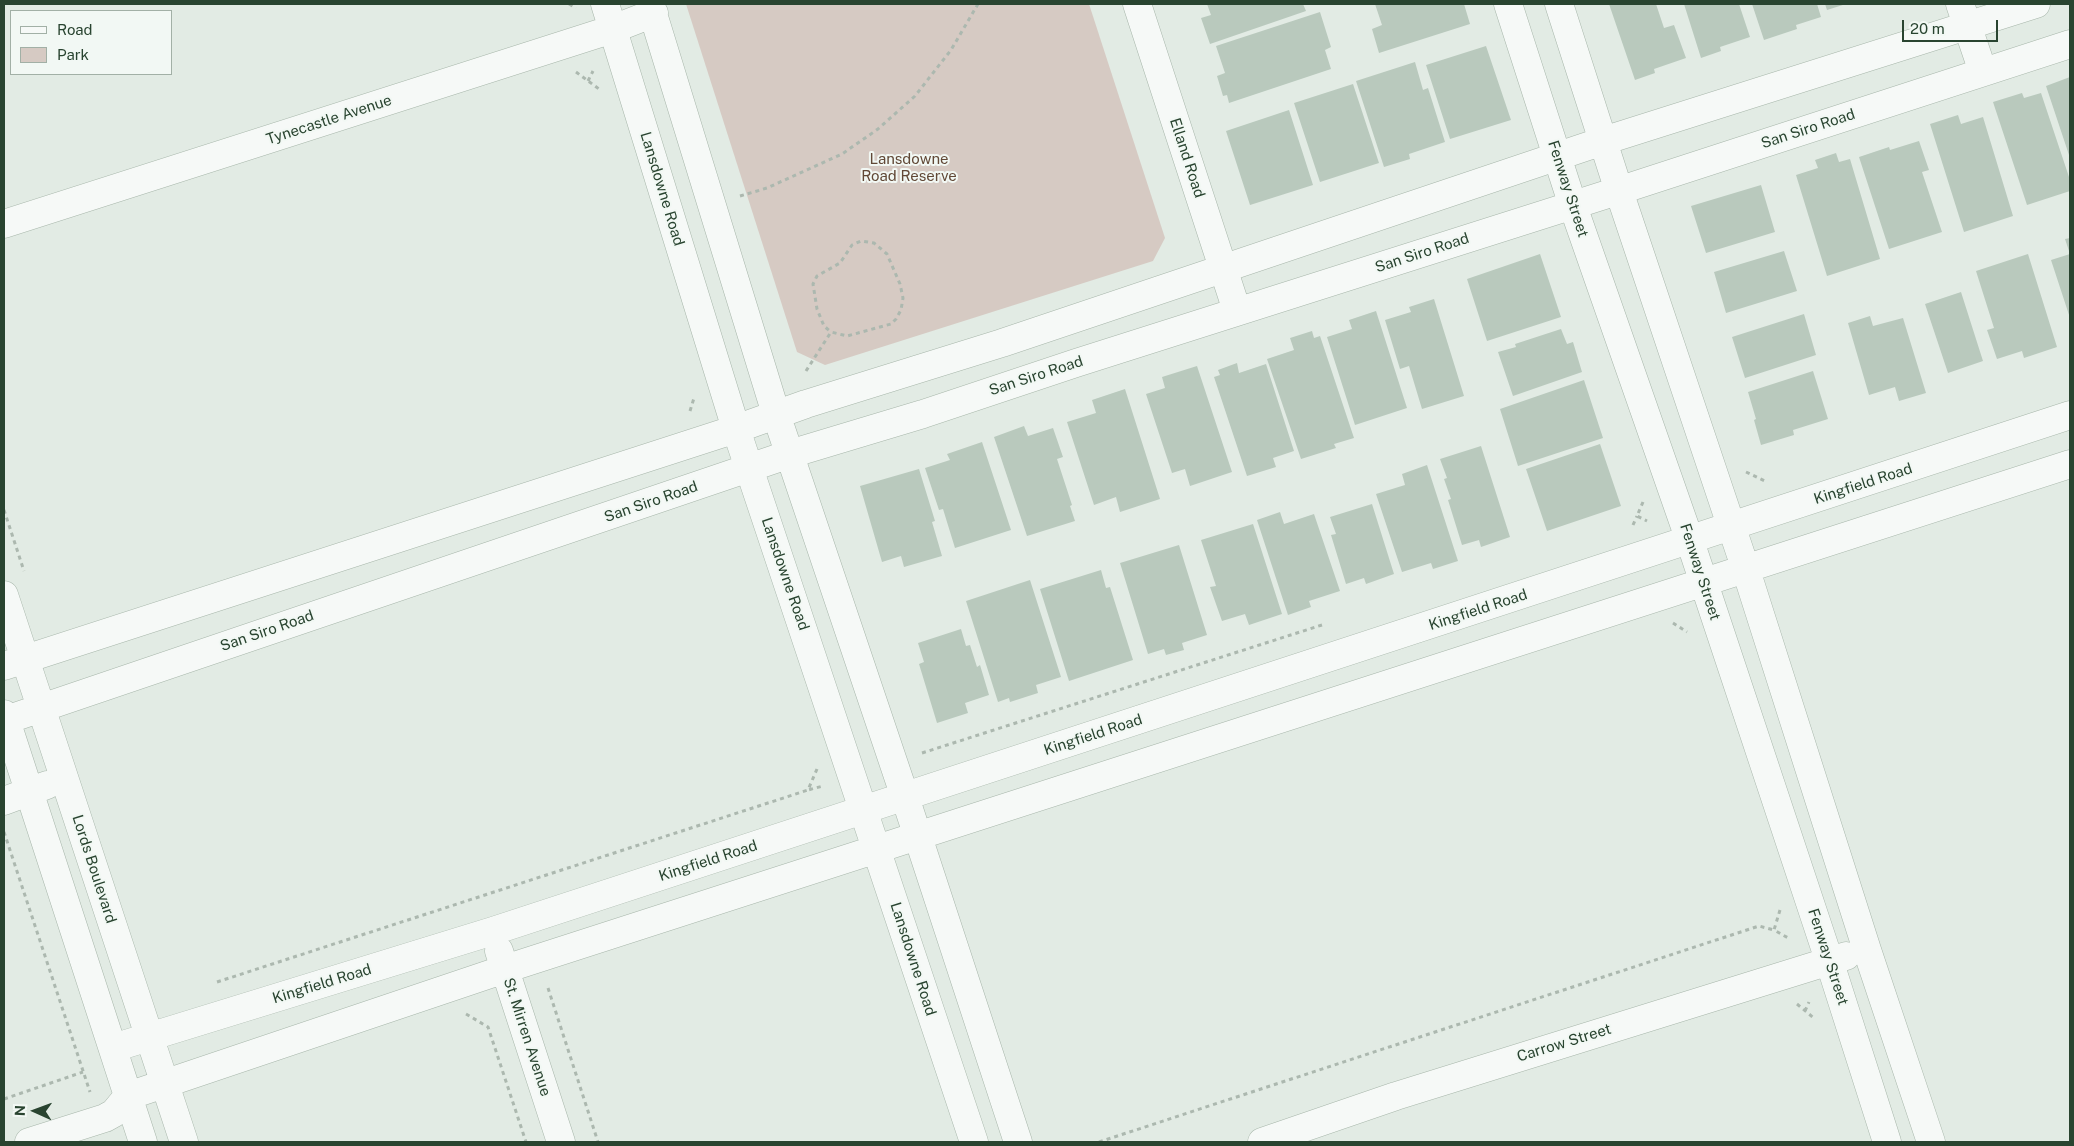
<!DOCTYPE html>
<style>
body{margin:0}
#map{position:relative;width:2074px;height:1146px;overflow:hidden;background:#e2ebe4;font-family:"Public Sans",sans-serif}
canvas{display:block}
.frame{position:absolute;inset:0;border:5px solid #294430;pointer-events:none}
.legend{position:absolute;left:10px;top:10px;width:162px;height:65px;box-sizing:border-box;background:#f2f8f4;border:1px solid #a2b0a6;margin:0;padding:6px 9px;list-style:none;font-size:15px;color:#294430}
.legend li{display:flex;align-items:center;gap:10px;height:25px}
.legend b{width:25px;border:1px solid #a2b0a6}
.north{position:absolute;left:10px;top:1086px;width:50px;height:50px;-webkit-text-stroke:4px #f2f8f4;paint-order:stroke;rotate:272deg;font-size:14px;font-weight:700;line-height:20px;text-align:center;color:#294430}
.north::after{content:'';display:block;margin:auto;width:18px;height:22px;background:#294430;clip-path:polygon(50% 0,100% 100%,50% 72%,0 100%)}
.scale{position:absolute;left:1902px;top:20px;width:96px;height:22px;box-sizing:border-box;border:2px solid #294430;border-top:0;padding-left:6px;font-size:15px;line-height:18px;white-space:nowrap;color:#294430;-webkit-text-stroke:4px #f2f8f4;paint-order:stroke}
</style>
<div id="map">
<canvas width="2074" height="1146"></canvas>
<div class="frame"></div>
<ul class="legend">
<li><b style="height:6px;background:#f6f9f7"></b>Road</li>
<li><b style="height:14px;background:#d6cac3"></b>Park</li>
</ul>
<div class="north">N</div>
<div class="scale">20 m</div>
</div>
<script>
const c = document.querySelector('canvas').getContext('2d');
c.lineJoin = 'round';
function paint(path, color) { c.fillStyle = color; c.fill(path, 'evenodd'); }
const poly = rows => new Path2D(rows.map(r => 'M' + r).join(''));
function strokePath(path, color, width, dash) { c.strokeStyle = color; c.lineWidth = width; c.lineCap = dash ? 'butt' : 'round'; c.setLineDash(dash || []); c.stroke(path); }
function drawText(font, color, halo, rows, align = 'center') {
  c.font = font + ' "Public Sans",sans-serif'; c.lineWidth = 4; c.setLineDash([]); c.textBaseline = 'middle'; c.strokeStyle = halo; c.fillStyle = color; for (const [text, x, y, turn = 0] of rows) {
    c.save(); c.translate(x, y); c.rotate((+turn || 0) * Math.PI / 180); c.textAlign = isNaN(turn) ? turn : align; if (halo) c.strokeText(text, 0, 0); c.fillText(text, 0, 0); c.restore();
  }
}
paint(poly([
 [686,4,1089,4,1165,238,1153,261,825,365,797,352]
]), '#d6cac3');
paint(poly([
 [1207,4,1303,4,1306,11,1210,44,1201,18,1211,15],
 [1375,4,1464,4,1470,24,1379,53,1372,29,1382,25],
 [1609,4,1656,4,1664,28,1674,25,1686,58,1654,69,1655,73,1635,80],
 [1684,4,1739,4,1750,37,1720,47,1721,51,1701,58],
 [1752,4,1817,4,1821,17,1796,25,1797,29,1764,40],
 [1825,4,1846,4,1827,10],
 [1320,12,1331,47,1325,50,1331,69,1229,103,1227,95,1223,96,1217,76,1225,73,1216,46],
 [1486,46,1511,120,1450,139,1426,65],
 [1415,62,1423,90,1428,88,1445,142,1409,154,1410,159,1384,167,1356,81],
 [2070,77,2070,158,2046,86],
 [1353,84,1379,163,1320,182,1294,103],
 [2022,93,2024,98,2041,93,2070,180,2070,191,2027,205,1993,102],
 [1289,110,1313,185,1250,205,1226,131],
 [1958,115,1961,124,1983,117,2013,216,1964,232,1930,124],
 [1919,141,1929,170,1922,172,1942,232,1889,249,1859,157,1889,147,1890,150],
 [1836,153,1839,162,1850,159,1880,259,1827,276,1796,175,1818,168,1815,160],
 [1761,185,1775,232,1706,253,1691,206],
 [2070,238,2070,318,2051,260,2070,254,2065,239],
 [1784,251,1797,291,1726,313,1714,272],
 [1540,254,1561,317,1487,341,1467,279],
 [2028,254,2057,347,2024,358,2022,351,1997,359,1987,330,1994,328,1976,271],
 [1961,292,1983,361,1948,373,1925,304],
 [1434,299,1464,396,1422,409,1409,366,1400,369,1385,320,1411,312,1409,307],
 [1376,311,1407,408,1355,425,1327,337,1352,329,1349,320],
 [1804,314,1816,355,1745,378,1732,337],
 [1870,316,1873,326,1903,318,1926,393,1899,401,1895,387,1869,395,1848,323],
 [1561,329,1567,344,1573,342,1582,372,1513,396,1498,352,1516,347,1515,344],
 [1312,331,1314,338,1320,336,1354,438,1334,444,1336,448,1301,459,1267,359,1294,350,1290,338],
 [1237,363,1239,373,1266,364,1294,451,1273,458,1276,467,1247,476,1214,377,1220,375,1218,370],
 [1197,366,1232,472,1190,486,1185,469,1172,473,1146,394,1165,388,1162,377],
 [1813,371,1828,419,1793,430,1794,435,1761,445,1754,420,1756,419,1748,392],
 [1584,380,1603,438,1518,466,1500,409],
 [1125,389,1160,499,1120,512,1116,497,1094,505,1067,422,1096,413,1092,400],
 [1024,426,1028,436,1053,428,1063,457,1057,459,1072,505,1070,506,1075,521,1027,536,994,437],
 [982,442,1011,530,955,548,943,509,939,510,925,468,950,460,947,454],
 [1600,444,1621,506,1547,531,1526,469],
 [1481,446,1510,537,1481,547,1479,540,1462,545,1448,500,1451,499,1444,479,1447,478,1440,459],
 [1427,465,1458,561,1433,569,1431,563,1402,572,1376,494,1405,485,1402,474],
 [919,469,935,521,932,522,942,556,904,567,901,556,882,562,860,486],
 [1372,504,1394,574,1366,584,1364,578,1346,584,1331,535,1336,534,1330,517],
 [1280,512,1284,524,1314,514,1340,591,1309,601,1311,607,1288,615,1257,520],
 [1253,524,1282,614,1249,625,1245,614,1222,621,1210,587,1216,586,1201,540],
 [1179,545,1207,635,1182,643,1184,650,1166,655,1164,649,1148,654,1120,563],
 [1101,570,1106,588,1110,587,1133,660,1069,681,1040,589],
 [1030,580,1061,677,1036,685,1038,693,1010,702,1009,698,998,702,966,601],
 [961,629,966,646,970,645,977,667,980,665,989,695,965,703,968,713,937,723,919,664,924,662,918,643]
]), '#b9c9bd');
const minor = poly([
 [605,4,736,429,974,1142],
 [650,4,776,414,905,797,1018,1142],
 [1137,4,1237,311],
 [1508,4,1573,206,1690,541,1829,960,1887,1142],
 [1559,4,1619,191,1746,570,1867,950,1931,1142],
 [1960,4,1983,72],
 [4,224,613,29,654,13],
 [4,595,184,1142],
 [4,666,736,429,806,404,1002,343,1603,141,2036,4],
 [4,714,143,1142],
 [6,720,790,454,923,414,1076,363,1630,187,2070,44],
 [4,801,47,785],
 [499,951,561,1142],
 [113,1048,493,931,2070,415],
 [29,1142,105,1118,114,1113,128,1096,505,969,2070,464],
 [1262,1142,1396,1096,1846,956]
]);
strokePath(minor, '#a7b6aa', 29);
strokePath(poly([
 [569,4,576,8],
 [576,72,599,89],
 [588,81,593,71],
 [740,196,767,188,842,154,878,129,915,96,951,50,978,4],
 [806,371,831,332,847,336,891,324,896,319,901,310,903,298,900,284,887,254,874,243,861,241,852,245,840,263,817,276,813,284,817,309,824,326,831,332],
 [690,411,694,398],
 [1746,472,1767,482],
 [1643,502,1637,516,1647,521],
 [4,510,24,571],
 [1633,525,1637,516],
 [1673,623,1687,632],
 [922,753,1325,624],
 [817,769,808,790,823,786],
 [4,832,90,1092],
 [1780,910,1774,930,1790,939],
 [217,982,808,790],
 [548,988,598,1142],
 [1797,1004,1815,1019],
 [1805,1011,1809,1002],
 [466,1014,488,1027,526,1142],
 [4,1099,83,1072],
 [1099,1142,1759,926,1774,930]
]), '#acb8af', 3, [4, 4]);
strokePath(minor, '#f6f9f7', 28);
drawText('15px', '#294430', '#f2f8f4', [
 ["Tynecastle Avenue",329,120,-18],
 ["San Siro Road",1808,129,-18],
 ["Elland Road",1187,158,72],
 ["Lansdowne Road",662,189,73],
 ["Fenway Street",1568,189,72],
 ["San Siro Road",1422,253,-18],
 ["San Siro Road",1036,376,-18],
 ["Kingfield Road",1863,484,-18],
 ["San Siro Road",651,502,-19],
 ["Fenway Street",1700,572,72],
 ["Lansdowne Road",785,574,71],
 ["Kingfield Road",1478,610,-18],
 ["San Siro Road",267,631,-19],
 ["Kingfield Road",1093,735,-18],
 ["Kingfield Road",708,861,-18],
 ["Lords Boulevard",94,869,72],
 ["Fenway Street",1828,957,72],
 ["Lansdowne Road",913,959,72],
 ["Kingfield Road",322,984,-17],
 ["St. Mirren Avenue",527,1037,72],
 ["Carrow Street",1564,1043,-17]
]);
drawText('15px', '#614836', '#f2f8f4', [
 ["Lansdowne",909,159],
 ["Road Reserve",909,176]
]);
</script>
